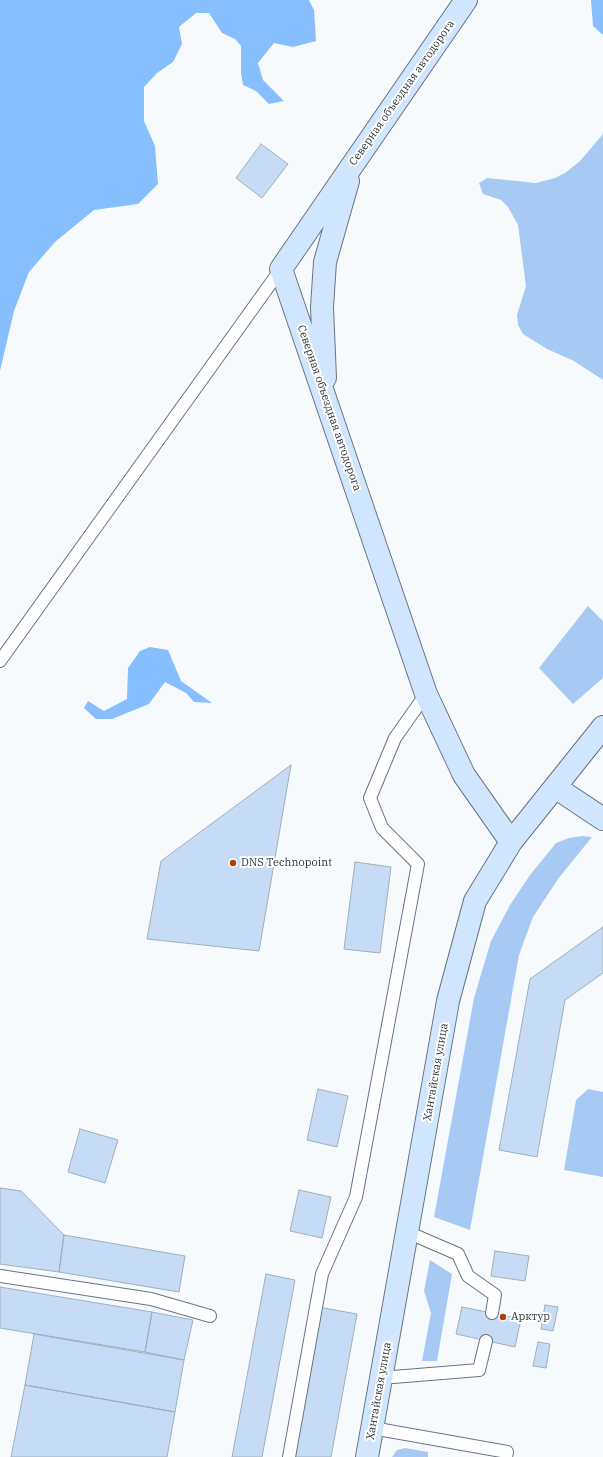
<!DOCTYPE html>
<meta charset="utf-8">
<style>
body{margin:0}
canvas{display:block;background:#f7fafd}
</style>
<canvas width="603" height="1457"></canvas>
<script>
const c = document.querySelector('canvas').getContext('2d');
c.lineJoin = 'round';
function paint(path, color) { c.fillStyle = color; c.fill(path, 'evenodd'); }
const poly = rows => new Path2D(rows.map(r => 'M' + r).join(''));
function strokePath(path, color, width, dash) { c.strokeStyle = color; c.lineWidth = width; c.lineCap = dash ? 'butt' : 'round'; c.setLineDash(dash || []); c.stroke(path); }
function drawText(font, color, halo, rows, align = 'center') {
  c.font = font + ' "IBM Plex Serif",serif'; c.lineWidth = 4; c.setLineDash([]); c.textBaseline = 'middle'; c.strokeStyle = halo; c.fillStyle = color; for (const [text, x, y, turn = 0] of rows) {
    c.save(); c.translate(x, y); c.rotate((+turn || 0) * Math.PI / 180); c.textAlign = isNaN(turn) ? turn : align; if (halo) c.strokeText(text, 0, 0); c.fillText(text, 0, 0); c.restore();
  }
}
paint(poly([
 [603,134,603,380,574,361,547,349,523,334,518,325,517,315,526,286,518,225,508,207,501,200,483,194,479,183,487,178,536,183,555,178,565,173,580,161],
 [588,606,603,621,603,678,573,704,539,668],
 [582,836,592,837,558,879,533,917,519,955,470,1230,434,1217,474,998,491,941,510,905,530,875,556,843,569,838],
 [588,1089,603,1092,603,1177,564,1170,576,1100],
 [430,1260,452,1274,437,1361,422,1361,431,1313,424,1291],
 [405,1448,428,1452,428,1457,392,1457,397,1450]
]), '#a6caf4');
paint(poly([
 [0,0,309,0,314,10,316,41,293,47,274,43,258,63,263,80,284,101,269,104,256,91,243,85,241,73,241,46,235,39,222,33,209,13,196,13,179,27,182,44,173,62,157,73,144,87,144,121,155,146,158,184,138,204,94,210,55,242,29,272,14,311,0,371],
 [591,0,603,0,603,35,593,26],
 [150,647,168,650,181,681,212,703,194,702,186,693,165,682,149,704,112,719,96,719,84,708,88,701,104,711,127,699,128,668,140,651]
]), '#87befd');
const building = poly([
 [261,144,288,164,262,198,236,178,261,144],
 [291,765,259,951,147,939,161,861,291,765],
 [355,862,391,867,380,953,344,949,355,862],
 [603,927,603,973,565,1000,537,1157,499,1150,530,979,603,927],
 [318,1089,348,1096,337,1147,307,1140,318,1089],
 [80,1129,118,1140,105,1183,68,1172,80,1129],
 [0,1188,21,1191,64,1235,59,1272,0,1264,0,1188],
 [299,1190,331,1197,322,1238,290,1231,299,1190],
 [64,1235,185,1256,179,1292,59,1272,64,1235],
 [495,1251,529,1256,525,1281,491,1276,495,1251],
 [266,1274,295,1280,262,1457,232,1457,266,1274],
 [0,1287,152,1312,145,1352,0,1328,0,1287],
 [545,1305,558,1307,553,1331,541,1329,545,1305],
 [318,1307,357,1314,331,1457,291,1457,318,1307],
 [462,1307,521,1319,515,1347,456,1334,462,1307],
 [152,1312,193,1320,184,1360,145,1352,152,1312],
 [34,1334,184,1360,175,1412,25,1385,34,1334],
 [538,1342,550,1344,546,1368,533,1366,538,1342],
 [25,1385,175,1412,167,1457,11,1457,25,1385]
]);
paint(building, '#c6dcf6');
strokePath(building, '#a1aebc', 1);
const lane = poly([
 [0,661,281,269],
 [407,1232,458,1254,468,1276,495,1295,492,1313],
 [0,1276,151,1299,210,1316],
 [381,1378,479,1370,486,1341],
 [372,1428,507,1452,506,1457],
 [289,1457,322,1274,356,1197,418,864,382,828,370,798,395,738,426,694]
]);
const secondary = poly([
 [466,0,281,269,426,694,464,775,511,842],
 [325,378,322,307,325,262,348,181],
 [555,787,603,819],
 [367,1457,448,1001,475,901,511,842,603,727]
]);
strokePath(lane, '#697482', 14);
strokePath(secondary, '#697482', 24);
strokePath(lane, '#fff', 12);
strokePath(secondary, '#d0e6fe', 22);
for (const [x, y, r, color] of [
 [233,863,4,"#a6420e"],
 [503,1317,4,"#a6420e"]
]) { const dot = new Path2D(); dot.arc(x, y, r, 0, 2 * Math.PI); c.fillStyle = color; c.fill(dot); strokePath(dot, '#fff', 1.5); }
drawText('11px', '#30353b', '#fff', [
 ["Северная объездная автодорога",402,93,-55],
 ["Северная объездная автодорога",329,408,71],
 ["Хантайская улица",436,1072,-80],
 ["Хантайская улица",379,1391,-80]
]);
drawText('11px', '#30353b', '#fff', [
 ["DNS Technopoint",241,863],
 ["Арктур",511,1317]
], 'left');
</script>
